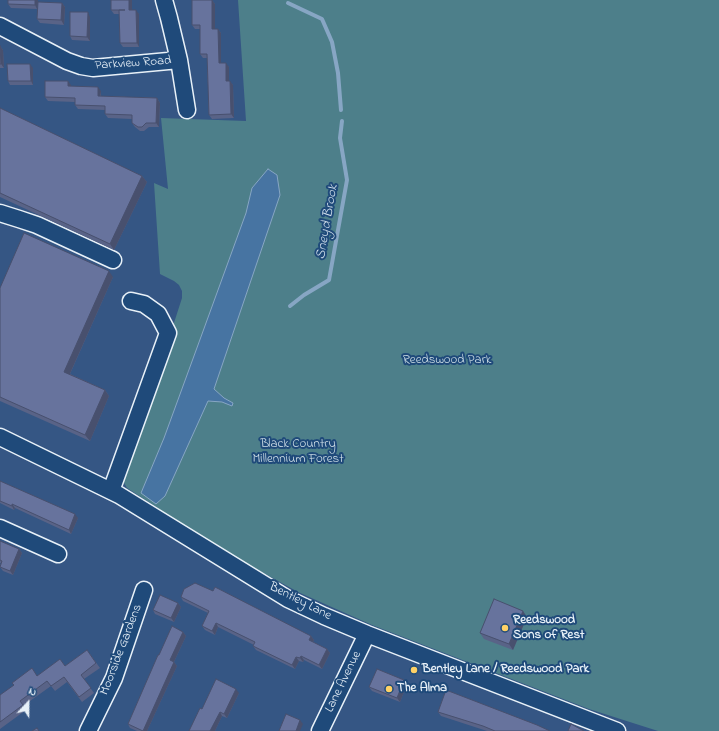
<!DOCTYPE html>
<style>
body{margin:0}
#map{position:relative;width:719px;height:731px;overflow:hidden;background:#355684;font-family:"Indie Flower",sans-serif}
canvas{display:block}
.north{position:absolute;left:8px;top:683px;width:40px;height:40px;-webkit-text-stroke:3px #1f4a7a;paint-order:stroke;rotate:22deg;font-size:11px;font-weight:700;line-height:16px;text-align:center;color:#e8f1f8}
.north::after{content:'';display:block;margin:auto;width:14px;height:18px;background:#e8f1f8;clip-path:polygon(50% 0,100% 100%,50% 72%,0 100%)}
</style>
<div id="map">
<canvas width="719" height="731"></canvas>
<div class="north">N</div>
</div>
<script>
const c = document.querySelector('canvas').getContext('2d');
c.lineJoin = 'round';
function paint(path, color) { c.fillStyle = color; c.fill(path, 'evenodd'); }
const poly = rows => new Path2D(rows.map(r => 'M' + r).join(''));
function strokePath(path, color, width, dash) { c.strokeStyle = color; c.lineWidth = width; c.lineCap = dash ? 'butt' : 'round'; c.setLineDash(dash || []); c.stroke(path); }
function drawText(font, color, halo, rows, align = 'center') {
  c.font = font + ' "Indie Flower",sans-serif'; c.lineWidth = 4; c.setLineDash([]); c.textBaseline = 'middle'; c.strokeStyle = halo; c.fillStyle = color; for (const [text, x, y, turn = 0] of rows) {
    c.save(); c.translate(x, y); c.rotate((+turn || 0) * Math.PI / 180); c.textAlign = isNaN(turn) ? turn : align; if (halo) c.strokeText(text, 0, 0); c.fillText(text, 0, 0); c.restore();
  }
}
paint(poly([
 [238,0,719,0,719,731,658,731,589,709,372,625,298,592,240,560,162,512,158,508,127,488,123,481,182,298,182,291,179,285,174,281,160,274,154,183,168,189,161,118,246,121]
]), '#4d7f8a');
const water = poly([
 [268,169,277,175,280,195,214,389,224,398,233,403,232,406,222,402,208,401,165,496,156,504,141,493,164,438,202,334,246,213,252,188,268,169]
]);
paint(water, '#4774a2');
strokePath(water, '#87a6c4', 1);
strokePath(poly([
 [288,3,322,19,332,42,338,73,341,110],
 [290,306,304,295,329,280,347,180,340,138,342,121]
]), '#87a6c4', 4);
const minor = poly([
 [164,0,169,18,179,60,187,110],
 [0,26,67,61,81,66,93,68,179,60],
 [0,213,19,219,37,225,113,260],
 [0,437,119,495,288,599,324,616,367,634,617,731],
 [111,491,168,333,158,314,144,304,131,301],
 [0,528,58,554],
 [88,731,114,678,144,590],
 [320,731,367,634]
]);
strokePath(minor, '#e8f1f8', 19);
strokePath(minor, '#1f4a7a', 16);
paint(poly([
 [38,0,37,9,11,8,8,4],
 [111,0,132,0,132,10,139,14,139,47,123,47,120,43,120,14,114,14,111,10],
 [212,0,215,4,215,29,218,29,221,33,221,63,229,67,229,81,233,85,234,118,212,119,209,115,207,58,203,58,200,54,200,29,195,29,192,25],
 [62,3,65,7,64,25,40,23,37,19],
 [90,17,90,41,72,40,70,36],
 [0,46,3,50,4,68,0,68],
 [33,68,33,85,10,85,8,81],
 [68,81,71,86,101,91,101,96,157,98,160,103,159,127,149,127,144,131,140,131,135,127,132,123,132,119,108,118,105,114,105,110,78,109,75,105,75,102,48,101,45,97],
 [0,108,142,176,147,182,114,250,0,197],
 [113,277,70,374,105,390,109,396,90,441,0,401,0,288],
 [0,481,78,518,71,534,15,508,14,510,0,503],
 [0,541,19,549,22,553,13,575,3,571,0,567,1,563,0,563],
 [181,597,311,636,314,640,313,642,327,649,330,653,322,669,304,660,303,662,299,661,295,669,256,650,253,646,254,645,218,627,215,635,205,630,202,626,208,613,183,601],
 [178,603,181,607,174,622,155,614,153,610],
 [527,617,513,650,484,639,480,633],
 [183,632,186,636,174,662,177,666,147,731,137,731,130,728,128,724,159,655],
 [87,650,100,668,84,679,94,693,82,702,67,682,55,691,51,686,23,706,26,710,0,729,0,695,37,676,65,666],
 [404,680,407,684,400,702,372,691,369,687],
 [239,693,227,718,222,716,215,731,189,731,202,709],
 [438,712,550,731,487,731,441,716]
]), '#596387');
paint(poly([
 [35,0,38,0,37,9,35,5],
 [129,0,132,0,132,14,129,10],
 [212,0,215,4,215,33,212,29],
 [62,3,65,7,64,25,61,20],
 [136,10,139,14,139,47,137,43],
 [88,12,90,17,90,41,87,37],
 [218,29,221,33,221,67,219,63],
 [0,46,3,50,4,68,1,64],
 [226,63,229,67,229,85,226,81],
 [30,64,33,68,33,85,31,81],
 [68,81,71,85,71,90,68,86],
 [230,81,233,85,234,118,231,114],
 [98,87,101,91,100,100,98,96],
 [157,98,160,103,159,127,156,123],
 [142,176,147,182,114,250,110,244],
 [109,271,113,277,68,378,64,372],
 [105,390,109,396,90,441,85,435],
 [12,504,15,508,14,510,12,506],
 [75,514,78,518,71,534,69,530],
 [19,549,22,553,13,575,10,571],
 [178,603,181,607,174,622,171,618],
 [523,611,527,617,513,650,509,644],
 [216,623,218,627,215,635,212,631],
 [183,632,186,636,173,664,170,660],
 [311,636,314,640,312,644,309,640],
 [327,649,330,653,322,669,319,665],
 [301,656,304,660,303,662,300,658],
 [296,657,299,661,295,669,292,665],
 [174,662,177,666,147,731,143,731],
 [404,680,407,684,400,702,397,698],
 [236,689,239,693,227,718,224,714],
 [220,712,222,716,215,731,210,731],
 [300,720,303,724,300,731,296,731]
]), '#48506e');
const building = poly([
 [8,0,35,0,35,5,8,4,8,0],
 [111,0,129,0,129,10,136,10,137,43,120,43,119,10,125,10,111,10,111,0],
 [192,0,212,0,212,29,218,29,219,63,226,63,226,81,230,81,231,114,209,115,207,54,200,54,200,25,192,25,192,0],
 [38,2,62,3,61,20,37,19,38,2],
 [70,12,88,12,87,37,70,36,70,12],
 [0,46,1,64,0,64,0,46],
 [7,64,30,64,31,81,8,81,7,64],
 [45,81,68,81,68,86,98,87,98,96,157,98,156,123,146,123,142,127,138,127,132,123,132,115,105,114,105,106,75,105,75,98,45,97,45,81],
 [0,108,142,176,110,244,0,193,0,108],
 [24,233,109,271,64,372,105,390,85,435,0,397,0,288,24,233],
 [0,481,75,514,69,530,12,504,12,506,0,501,0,481],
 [0,541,19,549,10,571,0,567,2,561,0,560,0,541],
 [195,583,213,591,215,587,311,636,309,640,327,649,319,665,301,656,300,658,296,657,292,665,253,646,255,642,216,623,212,631,202,626,209,611,181,597,184,589,195,583],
 [160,595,178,603,171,618,153,610,160,595],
 [494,599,523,611,509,644,480,633,494,599],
 [172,626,183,632,170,660,174,662,143,731,128,724,158,655,159,655,172,626],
 [87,650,96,663,81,675,91,688,79,697,64,677,51,686,47,681,20,701,23,705,0,722,0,695,14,685,12,683,32,668,37,676,60,659,65,666,87,650],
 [377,669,404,680,397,698,369,687,377,669],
 [216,679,236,689,224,714,220,712,210,731,189,731,200,708,202,709,216,679],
 [446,690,537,725,550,731,495,731,483,726,438,712,446,690],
 [286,714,300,720,296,731,279,731,286,714],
 [571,724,584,731,568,731,571,724],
 [37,728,39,731,32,731,37,728]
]);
paint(building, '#67739d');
strokePath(building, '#48506e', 1);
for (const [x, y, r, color] of [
 [505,628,4,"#ffd166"],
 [414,670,4,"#ffd166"],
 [389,689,4,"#ffd166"]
]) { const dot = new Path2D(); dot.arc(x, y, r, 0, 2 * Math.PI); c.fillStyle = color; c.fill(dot); strokePath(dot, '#1f4a7a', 1.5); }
drawText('13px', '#e8f1f8', '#1f4a7a', [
 ["Parkview Road",133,64,-4],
 ["Bentley Lane",300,602,27],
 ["Moorside Gardens",122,650,-69],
 ["Lane Avenue",344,682,-64]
]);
drawText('13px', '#d1e0e8', '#1f4a7a', [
 ["Reedswood Park",447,361],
 ["Black Country",298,445],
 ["Millennium Forest",298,460]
]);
drawText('bold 13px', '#e8f1f8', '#1f4a7a', [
 ["Reedswood",513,621],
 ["Sons of Rest",513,636],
 ["Bentley Lane / Reedswood Park",422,670],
 ["The Alma",397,689]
], 'left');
drawText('italic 14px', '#d0deeb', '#1f4a7a', [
 ["Sneyd Brook",328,222,-80]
]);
</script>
